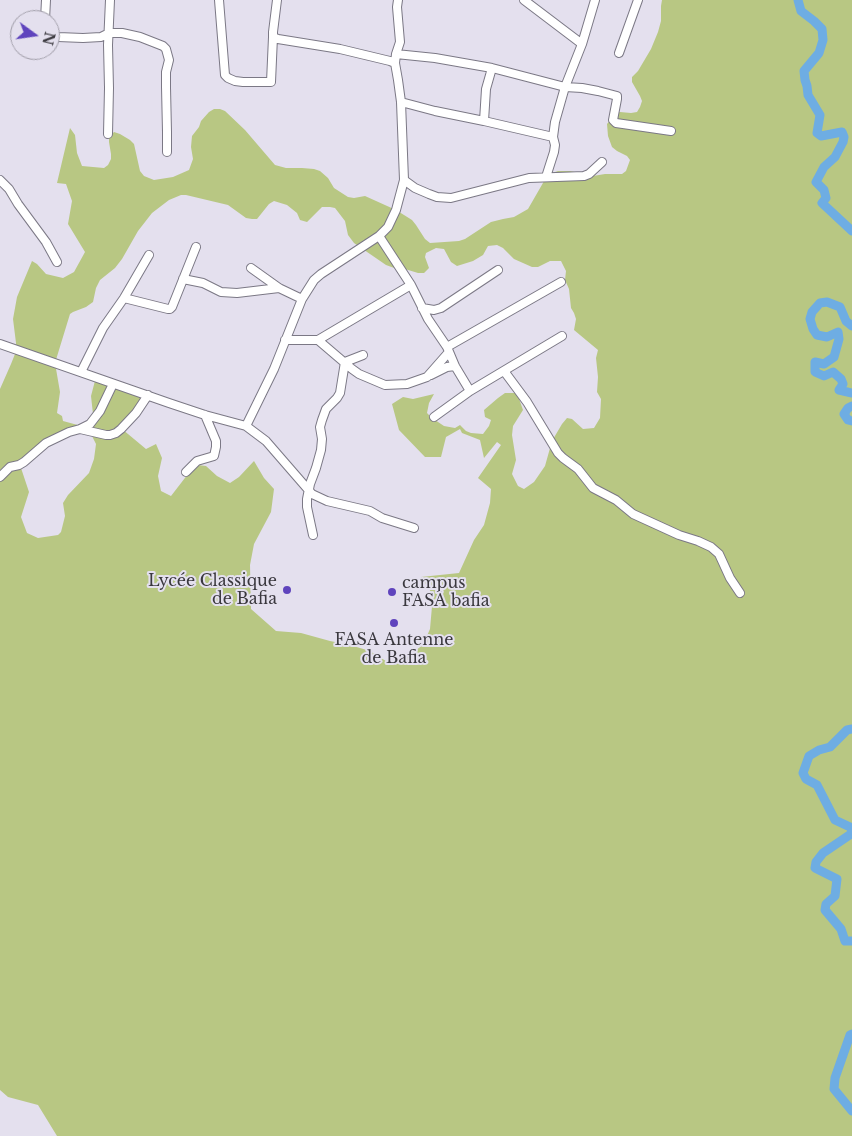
<!DOCTYPE html>
<meta charset="utf-8">
<style>
body{margin:0}
#map{position:relative;width:852px;height:1136px;overflow:hidden;background:#e4e0ee;font-family:"Libre Baskerville",serif}
canvas{display:block}
.north{position:absolute;left:10px;top:10px;width:50px;height:50px;box-sizing:border-box;background:#e4e0ee;border:1px solid #a09da8;border-radius:50%;rotate:104deg;font-size:14px;font-weight:700;line-height:20px;text-align:center;color:#3a383e}
.north::after{content:'';display:block;margin:auto;width:18px;height:22px;background:#5f44bd;clip-path:polygon(50% 0,100% 100%,50% 72%,0 100%)}
</style>
<div id="map">
<canvas width="852" height="1136"></canvas>
<div class="north">N</div>
</div>
<script>
const c = document.querySelector('canvas').getContext('2d');
c.lineJoin = 'round';
function paint(path, color) { c.fillStyle = color; c.fill(path, 'evenodd'); }
const poly = rows => new Path2D(rows.map(r => 'M' + r).join(''));
function strokePath(path, color, width, dash) { c.strokeStyle = color; c.lineWidth = width; c.lineCap = dash ? 'butt' : 'round'; c.setLineDash(dash || []); c.stroke(path); }
function drawText(font, color, halo, rows, align = 'center') {
  c.font = font + ' "Libre Baskerville",serif'; c.lineWidth = 4; c.setLineDash([]); c.textBaseline = 'middle'; c.strokeStyle = halo; c.fillStyle = color; for (const [text, x, y, turn = 0] of rows) {
    c.save(); c.translate(x, y); c.rotate((+turn || 0) * Math.PI / 180); c.textAlign = isNaN(turn) ? turn : align; if (halo) c.strokeText(text, 0, 0); c.fillText(text, 0, 0); c.restore();
  }
}
paint(poly([
 [662,0,852,0,852,1136,57,1136,38,1105,8,1097,0,1090,0,389,11,364,15,354,16,343,13,319,17,297,32,261,37,264,46,274,63,278,74,272,85,252,68,224,72,201,66,184,57,183,70,128,75,135,77,153,82,166,104,168,108,165,111,159,111,154,109,142,109,137,114,132,120,134,130,140,134,144,140,171,144,176,154,180,173,177,189,170,193,159,191,147,192,136,199,127,201,121,209,112,214,109,220,109,225,111,245,130,275,165,286,168,302,168,314,169,320,171,328,178,334,188,348,197,354,198,365,196,396,210,412,220,416,225,425,239,430,243,459,241,465,239,491,222,503,219,514,217,528,209,547,176,552,173,558,171,570,171,593,176,605,174,622,174,626,171,630,160,627,156,617,151,612,147,608,136,607,124,615,114,620,112,631,113,637,112,640,107,642,101,640,96,632,82,632,77,638,71,651,49,658,32,661,21,661,6],
 [181,195,186,195,228,205,246,218,252,219,257,219,269,204,274,201,287,205,297,213,300,220,307,222,322,207,330,207,335,208,345,221,348,235,354,243,386,265,397,269,405,269,418,273,424,273,429,268,425,257,426,253,436,248,444,249,451,262,457,266,473,261,483,255,488,246,497,245,503,248,514,259,532,267,538,267,550,261,561,261,566,271,565,280,569,289,571,308,574,313,576,319,574,330,598,350,596,358,598,377,597,392,601,399,600,418,594,428,583,429,572,419,567,418,562,424,552,441,545,466,534,482,524,489,518,486,512,474,516,460,512,435,513,426,523,410,517,393,505,393,498,398,484,410,485,417,491,420,489,426,483,434,471,433,466,431,460,425,455,428,444,426,432,418,427,413,429,403,434,394,413,399,403,397,392,404,399,430,425,457,441,457,446,437,460,429,462,433,480,440,484,458,497,442,501,445,478,478,491,489,490,503,484,525,474,540,459,573,421,577,433,595,430,629,423,645,409,655,389,663,370,651,350,645,330,641,301,633,276,631,251,609,250,565,254,544,271,512,274,489,264,478,254,461,239,477,230,483,217,476,206,466,189,464,188,474,171,496,161,491,158,476,162,458,156,444,146,449,122,429,148,395,96,377,91,396,93,414,90,420,85,427,63,421,62,416,57,413,60,392,55,363,70,314,73,312,86,307,93,302,96,288,100,280,115,268,122,259,138,231,152,213,169,200],
 [78,430,91,434,96,444,94,459,89,473,68,495,63,503,65,516,61,532,58,535,38,538,27,533,21,517,29,492,20,465,46,443]
]), '#b8c783');
strokePath(poly([
 [798,0,801,11,814,21,822,29,823,40,819,53,804,71,805,80,807,86,808,95,820,115,817,133,821,136,842,132,844,137,843,142,835,157,824,167,816,182,824,190,826,198,822,203,852,231],
 [852,326,846,321,840,307,827,302,820,303,812,312,810,319,813,329,817,335,827,337,838,332,839,339,834,357,824,364,815,362,815,372,824,376,833,372,841,379,843,384,839,390,852,393],
 [852,406,848,408,844,414,848,420,852,421],
 [852,729,847,730,830,747,819,750,809,756,803,773,806,779,817,785,835,820,852,828],
 [852,828,851,834,823,853,816,862,815,868,837,879,835,896,826,904,825,910,841,929,845,941,852,941],
 [852,1034,850,1035,835,1078,834,1089,852,1111]
]), '#6eade3', 9);
const minor = poly([
 [219,0,225,75,228,78,235,81,243,82,271,82,273,37],
 [524,0,582,44],
 [45,20,46,0],
 [50,34,58,37,83,38,101,37,109,33,122,33,140,37,163,46,166,49,169,60,166,72,166,87,167,132,167,152],
 [619,53,638,0],
 [396,54,400,42,397,7,398,0],
 [395,63,396,54,435,58,492,68,565,87,582,88,598,91,617,96,617,99,613,120,616,123,671,131],
 [401,102,435,111,484,121,553,137],
 [484,121,486,89,492,68],
 [108,134,109,88,108,45,110,0],
 [546,177,554,152,555,145,553,137,555,122,565,87,582,44,595,0],
 [0,180,9,189,18,204,46,242,57,262],
 [404,180,415,188,429,194,437,197,451,198,529,178,584,176,589,174,602,162],
 [379,236,411,285,428,319,447,347,455,366,470,391,562,336],
 [251,268,279,288,302,299],
 [183,279,203,283,221,292,237,293,279,288],
 [124,298,168,309,170,309,172,307,196,247],
 [422,308,434,310,441,308,498,270],
 [285,340,318,340,352,369,359,374,385,385,407,384,427,377,449,352],
 [318,340,411,285],
 [0,344,169,403,205,415,246,426,274,369,302,299,314,280,321,274,379,236,388,227,396,210,404,180,401,102,398,80,395,63,390,61,340,49,278,39,273,37,273,32,277,0],
 [447,347,561,282],
 [504,371,527,402,558,453,563,458,578,469,593,488,616,500,633,514,679,535,698,541,711,547,719,554,730,578,740,593],
 [81,372,103,328,124,298,149,255],
 [431,375,447,367,455,366],
 [434,417,470,391],
 [246,426,266,441,312,494,327,501,370,511,382,518,414,528],
 [80,429,90,424,100,411,113,384],
 [186,472,197,461,214,456,216,447,216,441,205,415],
 [0,477,10,467,19,465,24,462,46,443,69,432,80,429,106,435,110,435,116,433,121,429,136,413,148,395],
 [313,535,307,507,307,499,310,484,316,468,321,450,322,439,320,427,322,420,326,409,337,398,340,393,345,362,363,355]
]);
strokePath(minor, '#7b7885', 10);
strokePath(minor, '#fff', 8);
for (const [x, y, r, color] of [
 [287,590,5,"#5f44bd"],
 [392,592,5,"#5f44bd"],
 [394,623,5,"#5f44bd"]
]) { const dot = new Path2D(); dot.arc(x, y, r, 0, 2 * Math.PI); c.fillStyle = color; c.fill(dot); strokePath(dot, '#e4e0ee', 2); }
drawText('16px', '#3a383e', '#e4e0ee', [
 ["Lycée Classique",277,581],
 ["de Bafia",277,599],
 ["campus",402,583,"left"],
 ["FASA bafia",402,601,"left"],
 ["FASA Antenne",394,640,"center"],
 ["de Bafia",394,658,"center"]
], 'right');
</script>
